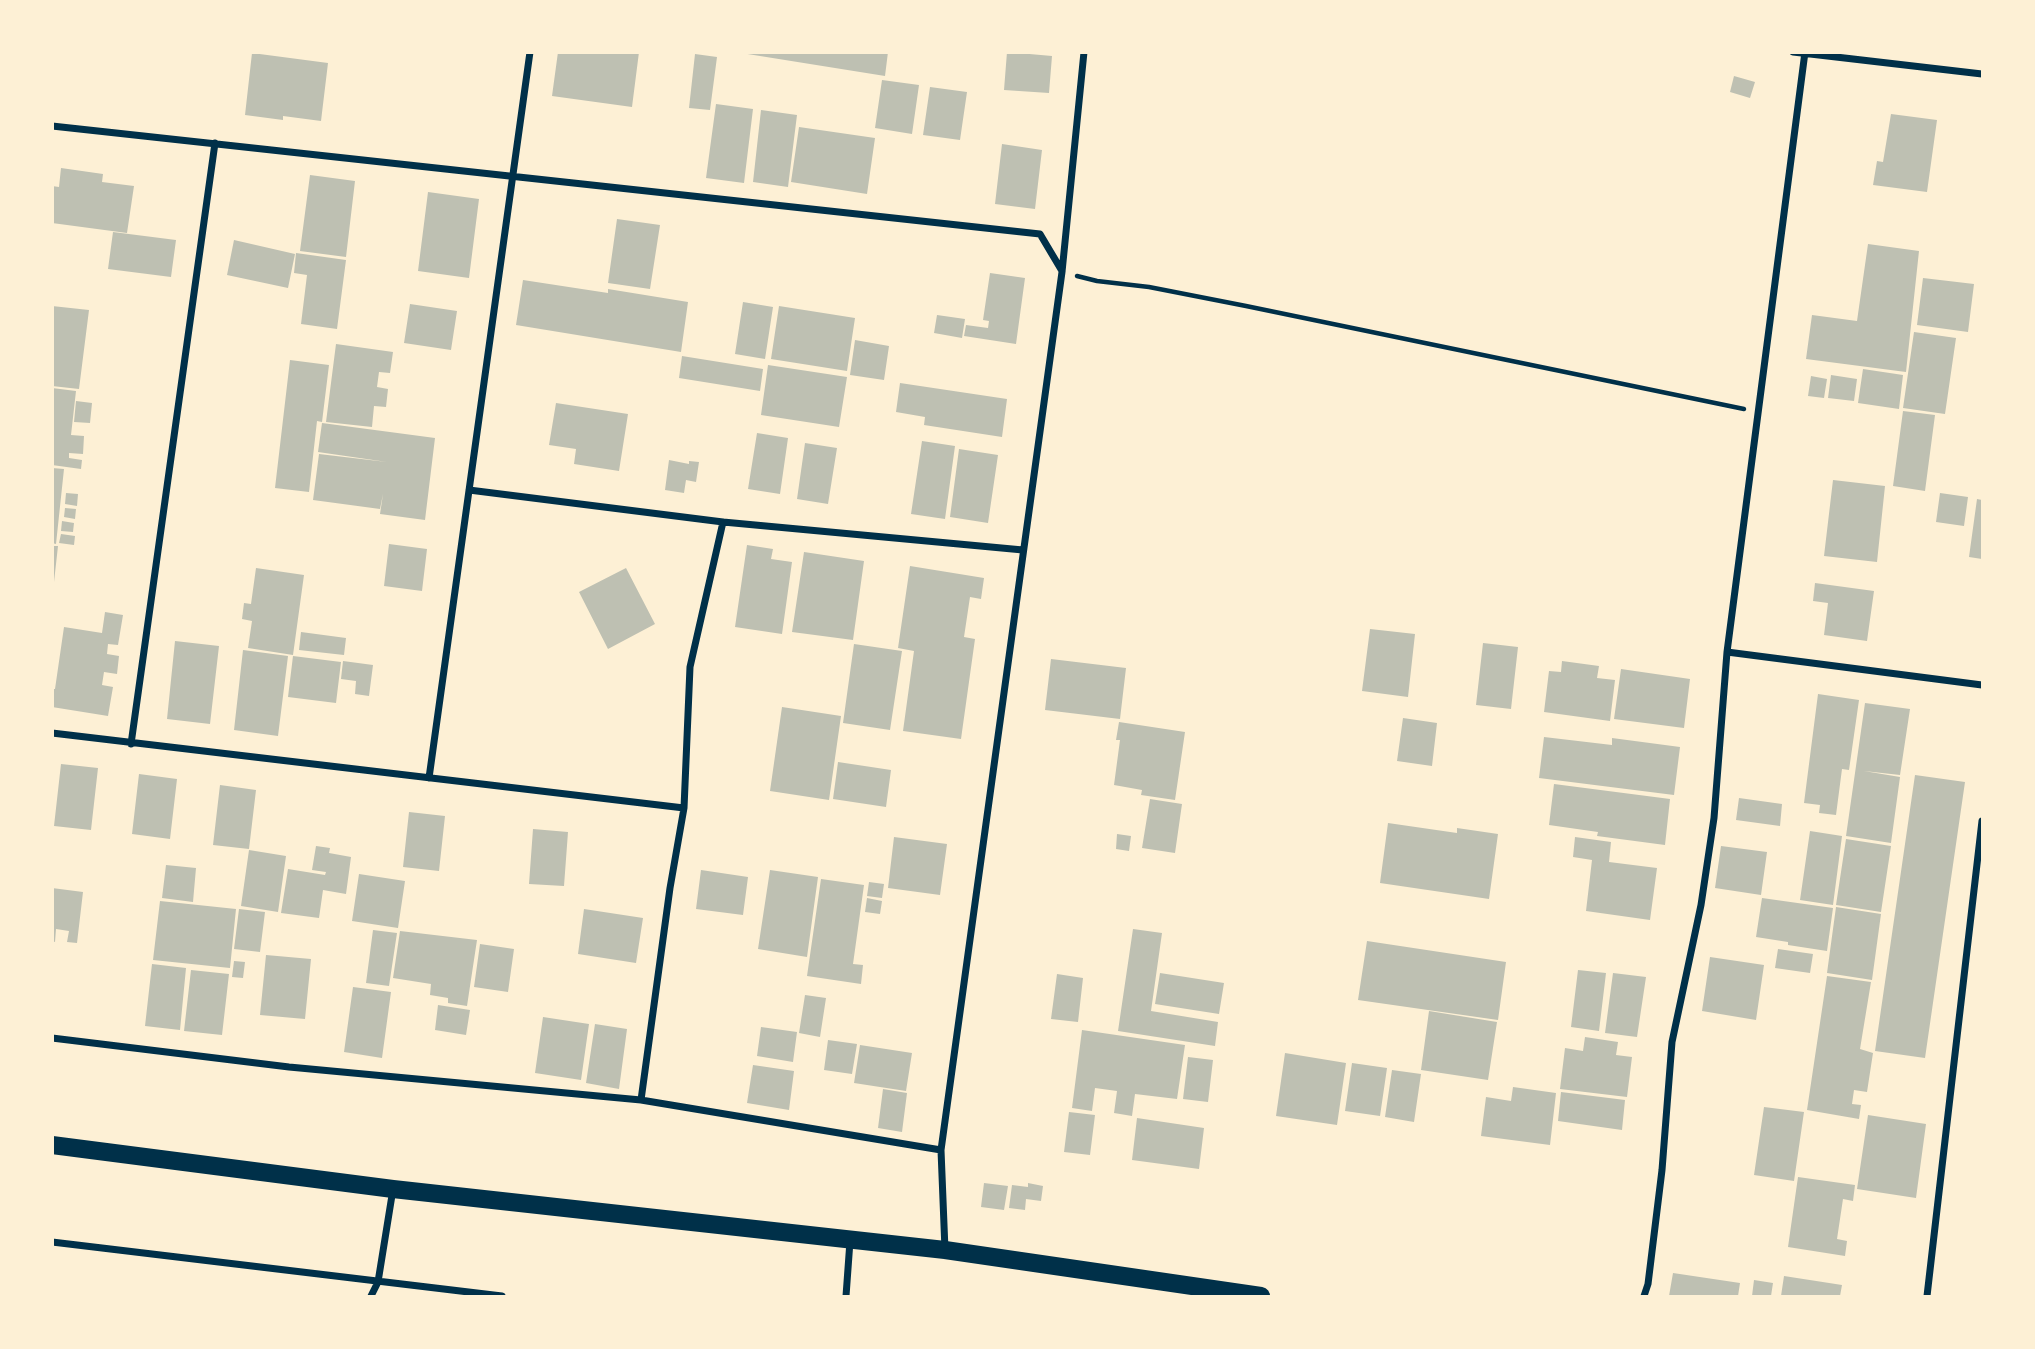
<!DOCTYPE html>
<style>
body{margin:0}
#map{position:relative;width:2035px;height:1349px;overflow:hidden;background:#fdf0d5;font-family:Inter,sans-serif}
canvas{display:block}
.frame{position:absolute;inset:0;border:54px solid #fdf0d5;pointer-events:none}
</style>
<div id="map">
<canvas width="2035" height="1349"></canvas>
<div class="frame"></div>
</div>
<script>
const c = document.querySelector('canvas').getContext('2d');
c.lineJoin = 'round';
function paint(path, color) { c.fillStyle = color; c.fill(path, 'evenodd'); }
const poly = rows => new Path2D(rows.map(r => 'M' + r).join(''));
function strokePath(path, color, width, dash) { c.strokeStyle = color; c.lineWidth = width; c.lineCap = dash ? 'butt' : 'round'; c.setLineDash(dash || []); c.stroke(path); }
paint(poly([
 [558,52,639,52,632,107,552,96],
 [735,52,888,52,885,76],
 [1007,52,1052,56,1049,93,1004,90],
 [252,53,328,63,321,121,283,116,283,120,245,115],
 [695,54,717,57,710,110,689,108],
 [1734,76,1755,82,1750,98,1730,92],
 [882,80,919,85,912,134,875,128],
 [930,87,967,92,960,140,923,135],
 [716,104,753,109,744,183,706,178],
 [761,110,797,115,788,187,753,182],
 [1891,114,1937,120,1927,192,1873,185,1877,161,1883,162],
 [799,127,875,138,867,194,791,182],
 [1002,144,1042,150,1035,209,995,204],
 [61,168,103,174,102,182,134,186,127,233,52,223,52,186,59,187],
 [310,175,355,181,346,257,300,251],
 [428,192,479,199,469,278,418,271],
 [617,219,660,225,650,289,608,283],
 [113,232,176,240,171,277,108,269],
 [234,240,295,254,288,288,227,275],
 [1868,244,1919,251,1906,372,1806,359,1812,315,1857,321],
 [296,253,346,260,337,329,301,324,307,275,294,273],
 [990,273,1025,278,1016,344,964,336,966,325,988,328,989,321,983,320],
 [1923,278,1974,284,1968,332,1917,325],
 [523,280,608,293,608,289,688,302,681,352,516,325],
 [743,302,773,307,765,359,735,354],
 [410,304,457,311,451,350,404,343],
 [52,306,89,310,79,389,52,386],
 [779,306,855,318,847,371,771,359],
 [937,315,965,319,962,338,934,333],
 [1914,332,1956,338,1945,414,1903,408],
 [855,340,889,346,884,380,850,375],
 [336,344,393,352,390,373,379,372,377,387,388,389,386,407,374,406,372,427,326,422],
 [682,356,763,369,760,391,679,378],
 [290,360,329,365,322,422,317,421,309,492,275,488],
 [768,365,847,377,839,427,761,415],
 [1863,369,1903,375,1899,409,1858,403],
 [1831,375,1857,379,1854,401,1828,398],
 [1811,376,1827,379,1824,398,1808,396],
 [900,383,1007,399,1002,437,924,425,925,417,896,412],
 [52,388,76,391,71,435,84,436,83,454,69,453,69,458,82,460,81,469,52,465],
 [76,401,92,403,90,423,74,422],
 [556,403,628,414,619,471,574,464,576,449,549,445],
 [1903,411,1935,415,1925,491,1893,486],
 [322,423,435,438,425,520,380,514,383,494,380,509,313,500,319,454,387,462,318,452],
 [757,433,788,438,780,494,748,489],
 [922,441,955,446,945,519,911,514],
 [805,443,837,448,828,504,797,499],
 [959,449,998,455,988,523,950,517],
 [669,460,689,464,689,461,699,462,696,482,686,480,684,493,665,490],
 [52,468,64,469,56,544,52,543],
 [1833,480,1885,486,1877,562,1824,556],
 [66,493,78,494,77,506,65,504],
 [1940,493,1968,497,1964,526,1936,522],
 [1977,499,1982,500,1982,559,1969,557],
 [65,508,76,509,75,519,64,517],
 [62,521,74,523,73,532,61,531],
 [61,534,75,536,74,545,59,543],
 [389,544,427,549,422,591,384,586],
 [747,545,773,549,771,559,792,562,782,634,735,627],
 [52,546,58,546,54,582,52,582],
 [804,552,864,561,853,640,792,632],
 [910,566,984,578,981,599,970,597,964,637,975,639,961,739,903,731,914,651,898,648],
 [256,568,304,575,293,655,248,648,252,621,242,619,244,603,251,604],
 [626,568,655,624,608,649,579,592],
 [1815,583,1874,591,1867,641,1824,635,1828,603,1813,601],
 [105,612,123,615,118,645,108,644,107,654,119,656,117,674,104,672,102,685,113,687,108,716,52,707,52,689,55,689,64,627,102,633],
 [1370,629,1415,634,1408,697,1362,691],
 [301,632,346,638,344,655,299,650],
 [175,641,219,646,210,724,167,719],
 [1483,643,1518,647,1511,709,1476,705],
 [854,644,902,651,890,730,843,723],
 [243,650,288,656,278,736,234,730],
 [293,656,341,662,336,703,288,697],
 [1051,659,1126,668,1120,719,1045,710],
 [343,661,373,665,369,696,355,694,356,681,341,679],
 [1562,661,1599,666,1597,678,1615,680,1610,721,1544,712,1549,671,1561,672],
 [1621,669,1690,679,1684,728,1614,719],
 [1818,694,1859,700,1849,770,1842,769,1836,815,1819,813,1820,805,1804,803],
 [1865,703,1910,709,1900,775,1864,771,1900,777,1891,843,1846,836],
 [782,707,841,716,829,800,770,791],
 [1403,718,1437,723,1432,766,1397,761],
 [1119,722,1185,732,1175,800,1141,795,1142,790,1114,785,1120,740,1116,740],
 [1544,737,1612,745,1612,738,1680,747,1674,795,1539,778],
 [838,762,891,770,886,807,833,799],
 [61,764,98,768,91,830,54,826],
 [139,774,177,779,170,839,132,834],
 [1915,775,1965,782,1925,1058,1875,1051],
 [1554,784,1670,799,1665,845,1597,836,1598,832,1549,825],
 [220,785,256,790,249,849,213,845],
 [1739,798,1782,804,1780,826,1736,820],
 [1150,799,1182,804,1175,853,1142,848],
 [409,812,445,816,439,871,403,867],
 [1388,823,1457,833,1457,828,1498,834,1489,899,1380,883],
 [533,829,568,832,564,886,529,884],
 [1810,831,1842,836,1833,905,1800,900],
 [1117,834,1131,836,1129,851,1116,849],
 [894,837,947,844,940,895,888,888],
 [1575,837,1611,842,1609,862,1657,868,1650,920,1586,911,1592,860,1573,857],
 [1846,839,1891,846,1881,912,1836,905],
 [316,846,330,848,329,853,351,857,346,894,323,890,319,918,281,913,288,869,325,875,326,872,312,870],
 [1721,846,1767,852,1761,895,1715,888],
 [249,850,286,856,278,912,241,906],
 [166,865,196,868,193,902,162,898],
 [701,870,748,877,743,915,696,909],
 [770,870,818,877,807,957,758,949],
 [359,874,405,881,398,928,352,921],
 [821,879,864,885,853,964,863,965,861,984,807,976],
 [869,882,884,884,882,898,867,896],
 [52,888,83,892,77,943,67,942,69,931,56,929,55,942,52,941],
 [867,898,882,901,880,914,865,912],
 [1762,898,1833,908,1827,951,1788,945,1788,942,1756,937],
 [160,901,236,909,230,968,153,960],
 [1836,907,1881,914,1872,980,1827,973],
 [239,909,265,912,260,952,234,949],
 [584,909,643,918,636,963,578,954],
 [1133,929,1162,933,1151,1011,1218,1022,1215,1046,1118,1031],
 [373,930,397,933,389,986,366,983],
 [400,931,477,940,467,1006,448,1003,448,998,430,995,431,984,393,978],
 [1367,941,1506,962,1498,1020,1358,1000],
 [480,944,514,949,508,992,474,987],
 [1778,949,1813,954,1810,973,1775,968],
 [266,955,311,959,305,1019,260,1015],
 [1710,957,1764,965,1756,1020,1702,1011],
 [234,961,245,962,243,978,232,977],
 [152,964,186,968,180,1030,145,1026],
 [191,970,229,974,222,1035,184,1031],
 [1578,970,1606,973,1599,1031,1571,1027],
 [1160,973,1224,983,1219,1014,1155,1004],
 [1613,973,1646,977,1637,1037,1605,1033],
 [1057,974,1083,978,1078,1022,1051,1019],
 [1827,976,1871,982,1860,1049,1873,1053,1867,1092,1854,1090,1852,1104,1861,1105,1859,1119,1807,1110],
 [353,987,391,992,382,1058,344,1052],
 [805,995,826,998,820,1037,799,1033],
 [438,1005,470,1010,466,1035,435,1030],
 [1429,1011,1497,1022,1488,1080,1421,1070],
 [543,1017,589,1024,581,1080,535,1073],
 [595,1024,627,1029,619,1089,586,1083],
 [761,1027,797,1032,793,1062,757,1056],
 [1082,1030,1185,1045,1177,1099,1135,1094,1132,1116,1114,1113,1117,1091,1095,1088,1092,1111,1072,1108],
 [1585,1037,1618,1042,1616,1055,1632,1057,1627,1097,1560,1089,1565,1048,1583,1051],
 [828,1040,857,1044,852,1074,824,1070],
 [860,1045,912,1053,906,1091,854,1083],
 [1285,1053,1346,1063,1337,1125,1276,1116],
 [1188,1057,1213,1060,1208,1102,1183,1099],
 [1352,1063,1387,1068,1380,1116,1345,1111],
 [753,1065,794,1071,789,1110,747,1103],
 [1392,1070,1421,1074,1414,1122,1385,1117],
 [1513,1087,1556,1093,1550,1145,1481,1136,1486,1097,1511,1101],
 [883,1089,907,1093,902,1132,878,1128],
 [1561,1092,1625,1100,1622,1130,1558,1121],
 [1764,1107,1804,1112,1794,1181,1754,1175],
 [1069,1112,1095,1115,1090,1155,1064,1152],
 [1868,1115,1926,1124,1916,1198,1857,1189],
 [1137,1118,1204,1128,1199,1169,1132,1160],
 [1798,1177,1855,1185,1853,1201,1843,1199,1837,1239,1847,1241,1845,1256,1788,1247],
 [984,1183,1008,1186,1004,1210,981,1207],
 [1028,1183,1043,1186,1041,1201,1026,1199,1025,1210,1009,1208,1012,1185,1028,1187],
 [1673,1273,1740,1283,1738,1296,1669,1296],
 [1784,1276,1842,1285,1840,1296,1781,1296],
 [1754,1280,1773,1283,1771,1296,1752,1296]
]), '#bec0b2');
strokePath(poly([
 [1077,276,1097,281,1149,287,1246,306,1744,409]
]), '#003049', 4.5);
strokePath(poly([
 [1793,52,1982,74],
 [52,126,1040,234,1062,271],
 [469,490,723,522,1023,550],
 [1727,652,1982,685],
 [52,733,684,808],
 [131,744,215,143],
 [429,778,530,52],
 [52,1038,289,1067,641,1100,941,1150],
 [641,1100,670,888,684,808,690,667,723,522],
 [52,1242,502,1296],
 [945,1250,941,1150,1062,272,1084,52],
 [371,1296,378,1282,393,1189],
 [846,1296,850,1241],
 [1644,1296,1648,1284,1662,1170,1672,1042,1701,905,1714,818,1727,652,1805,52],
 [1927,1296,1982,821]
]), '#003049', 7);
strokePath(poly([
 [52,1145,393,1189,945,1250,1261,1296]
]), '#003049', 18);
</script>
